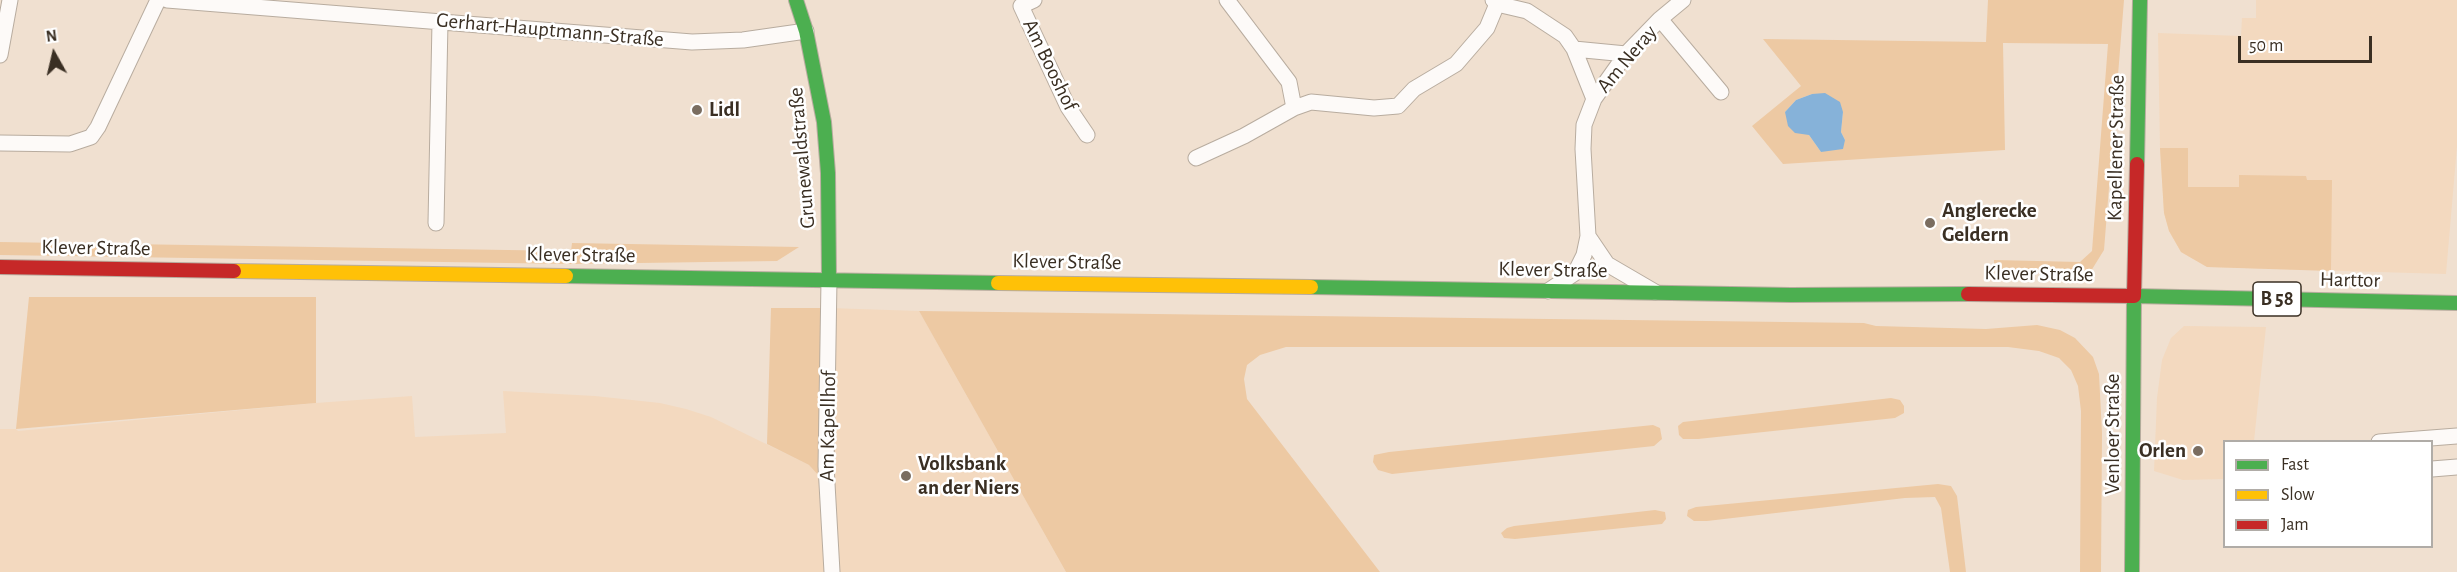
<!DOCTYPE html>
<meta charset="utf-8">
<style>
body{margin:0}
#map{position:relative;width:2457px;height:572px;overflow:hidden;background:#f0e0d0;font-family:"Alegreya Sans",sans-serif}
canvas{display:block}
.legend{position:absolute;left:2223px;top:440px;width:210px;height:108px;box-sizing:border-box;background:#fff;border:2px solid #b0aca7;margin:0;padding:8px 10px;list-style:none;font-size:18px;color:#3a2f23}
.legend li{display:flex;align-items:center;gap:12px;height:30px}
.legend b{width:30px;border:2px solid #b0aca7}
.north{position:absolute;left:24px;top:24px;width:60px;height:60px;-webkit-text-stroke:4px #fff;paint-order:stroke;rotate:352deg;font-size:16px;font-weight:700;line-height:24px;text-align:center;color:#3a2f23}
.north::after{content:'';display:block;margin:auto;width:21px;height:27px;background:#3a2f23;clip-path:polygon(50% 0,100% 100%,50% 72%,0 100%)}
.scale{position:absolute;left:2238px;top:36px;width:134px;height:27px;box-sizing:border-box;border:3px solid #3a2f23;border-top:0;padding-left:8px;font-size:18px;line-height:21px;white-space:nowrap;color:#3a2f23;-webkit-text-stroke:4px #fff;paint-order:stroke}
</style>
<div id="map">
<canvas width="2457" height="572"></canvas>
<ul class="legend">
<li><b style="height:8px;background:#4caf50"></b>Fast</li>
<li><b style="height:8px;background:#ffc107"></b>Slow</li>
<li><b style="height:8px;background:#c62828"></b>Jam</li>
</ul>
<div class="north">N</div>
<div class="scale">50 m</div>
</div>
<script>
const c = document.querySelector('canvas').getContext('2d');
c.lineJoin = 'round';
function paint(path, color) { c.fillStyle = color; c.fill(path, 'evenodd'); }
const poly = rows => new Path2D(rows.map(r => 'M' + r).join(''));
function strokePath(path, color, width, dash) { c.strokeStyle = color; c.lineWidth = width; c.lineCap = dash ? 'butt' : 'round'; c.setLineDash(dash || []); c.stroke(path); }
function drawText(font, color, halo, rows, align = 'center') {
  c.font = font + ' "Alegreya Sans",sans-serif'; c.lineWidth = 5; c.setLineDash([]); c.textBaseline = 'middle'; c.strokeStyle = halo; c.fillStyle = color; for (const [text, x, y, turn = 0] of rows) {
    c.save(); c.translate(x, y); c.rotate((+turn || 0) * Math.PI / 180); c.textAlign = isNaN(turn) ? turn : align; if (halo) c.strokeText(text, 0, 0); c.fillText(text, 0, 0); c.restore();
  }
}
paint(poly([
 [2256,0,2457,0,2457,146,2446,274,2207,267,2181,252,2169,231,2164,213,2160,148,2158,33,2241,36,2242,18,2256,18],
 [829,308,919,311,1066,572,0,572,0,429,16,429,18,431,316,403,412,396,415,437,506,433,503,391,595,396,660,403,686,409,711,417,809,465,826,484],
 [2184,326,2266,327,2254,441,2224,442,2224,479,2183,480,2154,471,2157,398,2162,360,2171,338]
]), '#f3d9bf');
paint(poly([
 [1988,0,2124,0,2104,250,2091,271,1994,269,1994,260,2080,262,2092,251,2108,44,2003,43,2005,150,1783,164,1752,126,1801,86,1763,39,1986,42],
 [1812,94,1843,112,1841,132,1845,140,1821,152,1809,135,1785,112,1796,100],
 [2160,148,2188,148,2188,187,2239,187,2239,175,2306,176,2307,180,2332,180,2331,271,2207,267,2181,252,2169,231,2164,213],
 [0,242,571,251,572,243,799,247,777,261,571,264,0,255],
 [29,297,316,297,316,403,16,429],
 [771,308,829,308,827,485,809,465,767,444],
 [919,311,1864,323,1876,326,1986,329,2037,325,2060,330,2075,338,2093,357,2099,374,2102,433,2101,572,2080,572,2081,411,2078,386,2071,370,2059,358,2039,351,2008,347,1286,347,1260,355,1247,365,1244,379,1247,399,1380,572,1066,572],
 [1891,398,1900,400,1904,406,1904,413,1895,418,1698,439,1683,439,1679,435,1678,426,1683,422],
 [1653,425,1660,428,1662,439,1654,446,1392,474,1378,470,1373,462,1374,455,1389,452],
 [1938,484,1951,486,1957,496,1966,572,1950,572,1941,508,1935,497,1905,498,1707,521,1694,521,1687,516,1688,510,1696,507],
 [1655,510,1665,512,1666,519,1662,524,1515,539,1504,538,1501,533,1507,528,1514,526]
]), '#edc9a3');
paint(poly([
 [1825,93,1840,102,1843,112,1841,132,1845,140,1843,149,1821,152,1809,135,1795,133,1788,126,1785,112,1796,100,1812,94]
]), '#86b2d9');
const street = poly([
 [167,0,692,42,743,40,806,31],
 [1034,0,1021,6,1068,107,1087,135],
 [1227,0,1289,82,1294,108,1311,102,1374,108,1398,106,1414,89,1456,64,1487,28,1497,4],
 [1493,0,1497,4,1527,11,1565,36,1574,49,1626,54],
 [1660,19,1721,92],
 [1574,49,1594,99],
 [0,55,10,0],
 [0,143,70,144,91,137,98,127,158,0],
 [1196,158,1244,136,1294,108],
 [436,223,440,22],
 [1588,236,1607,264,1655,292],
 [829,280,826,466,832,572],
 [1548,291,1575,273,1584,255,1588,236,1583,149,1584,125,1594,99,1626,54,1660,19,1683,0],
 [2379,442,2457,436],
 [2432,469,2457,467]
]);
const fast = poly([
 [796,0,806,31,824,122,828,173,829,280],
 [2137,164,2140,0],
 [566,276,998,283],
 [1311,287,1791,295,1968,294],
 [2132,572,2134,296,2457,303]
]);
const slow = poly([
 [234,271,566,276],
 [998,283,1311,287]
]);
const jam = poly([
 [0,267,234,271],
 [1968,294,2134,296,2137,164]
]);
strokePath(street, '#b8ac9f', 17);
strokePath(fast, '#b8ac9f', 16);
strokePath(slow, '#b8ac9f', 16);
strokePath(jam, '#b8ac9f', 16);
strokePath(street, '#fdfaf8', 15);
strokePath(fast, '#4caf50', 14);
strokePath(slow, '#ffc107', 14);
strokePath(jam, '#c62828', 14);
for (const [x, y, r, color] of [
 [697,110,6,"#7a6d60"],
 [1930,223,6,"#7a6d60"],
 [2198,451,6,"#7a6d60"],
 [906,476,6,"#7a6d60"]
]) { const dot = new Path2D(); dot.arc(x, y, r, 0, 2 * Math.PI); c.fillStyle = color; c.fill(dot); strokePath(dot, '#fff', 2); }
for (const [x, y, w] of [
 [2277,299,48]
]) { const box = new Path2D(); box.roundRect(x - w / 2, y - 17, w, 34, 4.5); c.fillStyle = '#fff'; c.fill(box); strokePath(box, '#3a2f23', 1.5); }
drawText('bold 20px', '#3a2f23', null, [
 ["B 58",2277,299]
]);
drawText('21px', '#3a2f23', '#fff', [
 ["Gerhart-Hauptmann-Straße",550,30,5],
 ["Am Neray",1627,59,-50],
 ["Am Booshof",1050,65,64],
 ["Kapellener Straße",2116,148,-89],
 ["Grunewaldstraße",802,158,-95],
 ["Klever Straße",96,248,1],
 ["Klever Straße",581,255,1],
 ["Klever Straße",1067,262,1],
 ["Klever Straße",1553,270,1],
 ["Klever Straße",2039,274,1],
 ["Harttor",2350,280,1],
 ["Am Kapellhof",828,426,-89],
 ["Venloer Straße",2113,434,-90]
]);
drawText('bold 21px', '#3a2f23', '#fff', [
 ["Lidl",709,110],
 ["Anglerecke",1942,211],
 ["Geldern",1942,235],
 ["Orlen",2186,451,"right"],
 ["Volksbank",918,464],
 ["an der Niers",918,488]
], 'left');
</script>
